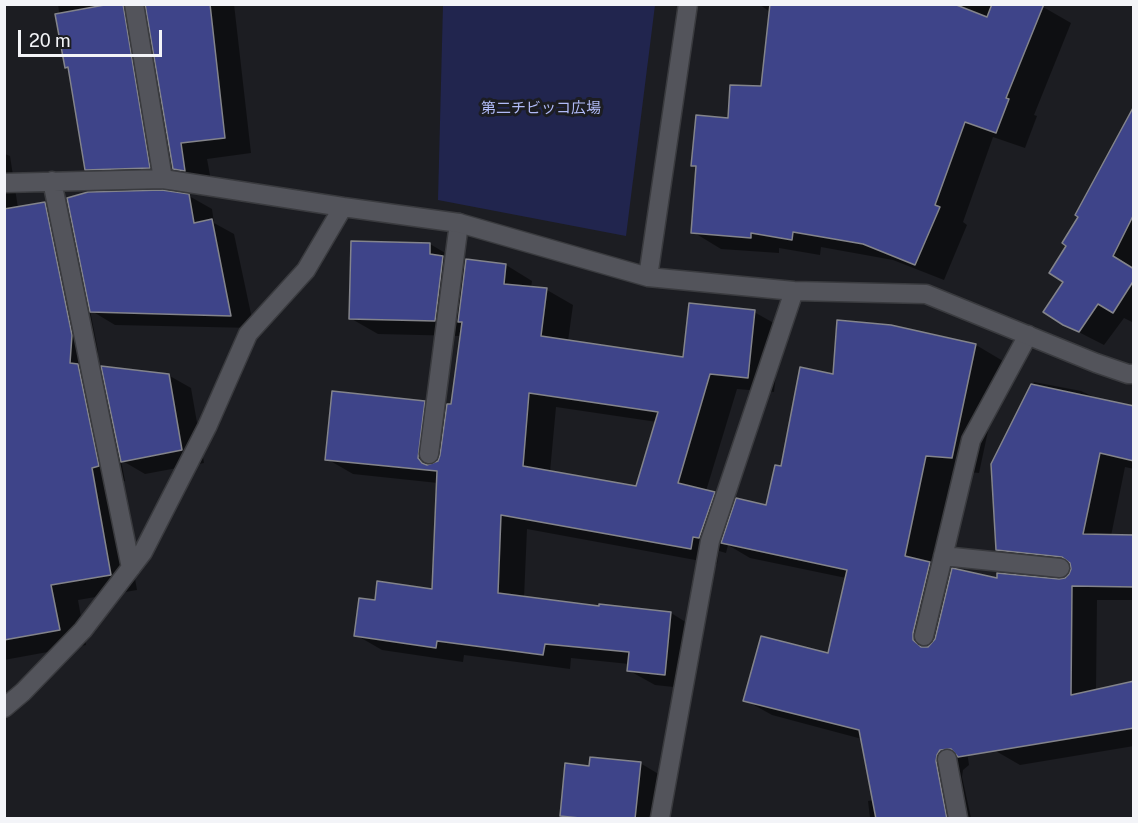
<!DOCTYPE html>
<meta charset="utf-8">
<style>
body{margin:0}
#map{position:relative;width:1138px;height:823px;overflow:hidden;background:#1c1d22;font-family:"Public Sans",sans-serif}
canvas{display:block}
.frame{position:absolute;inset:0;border:6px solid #f3f4f8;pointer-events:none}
.scale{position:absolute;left:18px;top:30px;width:144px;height:27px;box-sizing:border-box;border:3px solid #f3f4f8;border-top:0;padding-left:8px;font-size:18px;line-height:21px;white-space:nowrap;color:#f3f4f8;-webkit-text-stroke:4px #1c1d22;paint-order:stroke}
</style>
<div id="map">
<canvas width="1138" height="823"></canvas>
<div class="frame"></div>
<div class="scale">20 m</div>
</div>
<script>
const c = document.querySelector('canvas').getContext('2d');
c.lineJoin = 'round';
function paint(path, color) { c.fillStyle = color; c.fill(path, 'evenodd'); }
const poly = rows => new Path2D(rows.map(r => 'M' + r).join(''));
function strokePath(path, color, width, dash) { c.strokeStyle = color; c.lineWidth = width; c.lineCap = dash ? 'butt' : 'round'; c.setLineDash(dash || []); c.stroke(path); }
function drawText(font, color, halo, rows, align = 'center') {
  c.font = font + ' "Public Sans","Noto Sans JP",sans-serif'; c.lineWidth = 6; c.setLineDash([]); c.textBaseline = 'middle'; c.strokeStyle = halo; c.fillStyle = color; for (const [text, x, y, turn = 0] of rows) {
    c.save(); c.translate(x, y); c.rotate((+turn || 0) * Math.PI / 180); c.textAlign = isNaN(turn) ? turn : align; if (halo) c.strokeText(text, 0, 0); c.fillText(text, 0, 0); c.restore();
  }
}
paint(poly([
 [443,5,655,5,626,236,438,200]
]), '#21254e');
paint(poly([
 [58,4,129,4,148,15,148,12,135,4,234,4,251,153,207,159,212,186,202,184,174,168,176,183,114,185,86,169,70,70,66,67],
 [759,4,932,4,921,128,962,4,1038,4,1071,23,1034,115,1037,116,1025,148,993,137,963,222,967,225,944,280,893,260,821,247,820,255,779,248,779,253,721,249,693,232,698,168,693,165,730,120,762,88,770,12],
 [1134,122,1134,323,1124,318,1104,345,1063,324,1068,245],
 [4,150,5,154,10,156,18,208,44,203,73,220,189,196,212,209,214,223,234,234,254,328,115,325,90,310,98,351,97,376,106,382,168,375,191,388,204,463,145,474,121,460,125,481,118,482,137,590,78,600,86,645,4,660],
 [352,243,430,244,457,260,457,265,466,270,506,265,532,281,531,288,547,290,573,305,568,341,685,359,754,312,781,327,774,392,737,389,706,491,714,494,735,506,767,507,782,468,834,375,890,327,976,345,1003,361,979,473,953,470,933,565,951,576,999,580,1059,581,1066,579,1073,569,1023,564,997,549,992,464,1034,382,1081,391,1134,416,1134,469,1125,467,1111,536,1134,537,1134,600,1097,600,1096,691,1134,682,1134,746,1020,765,994,750,954,664,969,765,963,770,962,777,971,818,870,818,868,801,874,800,862,739,772,715,745,700,829,655,846,578,750,558,728,545,726,553,719,551,717,564,527,529,524,598,600,608,600,606,671,613,697,629,692,689,655,685,628,670,629,664,571,658,570,669,464,655,463,662,382,650,356,635,376,602,434,591,438,483,353,474,327,459,424,403,447,416,453,406,461,336,378,334,350,318],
 [556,407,657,422,637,488,550,472],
 [640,763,667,779,664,818,562,818,566,765,591,768]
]), '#0007');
const building = poly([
 [110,4,123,4,150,168,85,170,68,67,65,68,55,14,110,4],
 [145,4,210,4,225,138,181,143,185,171,173,169,145,4],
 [770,4,954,4,987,17,992,4,1044,4,1006,98,1009,99,996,133,965,122,935,205,940,207,915,265,863,244,793,232,792,240,751,233,751,238,691,233,696,166,691,166,696,115,728,118,730,85,761,86,770,4],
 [1134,106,1134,214,1113,256,1134,269,1134,280,1113,313,1098,304,1079,332,1063,325,1043,312,1063,282,1049,273,1066,246,1062,243,1078,217,1075,215,1134,106],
 [162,190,189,194,194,223,212,219,231,316,90,312,67,198,88,192,162,190],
 [45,202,72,335,70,363,78,364,99,466,92,468,111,575,51,585,60,630,4,640,4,209,45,202],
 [351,241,430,243,430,254,443,256,435,321,349,319,351,241],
 [466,259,506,264,504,284,547,288,541,336,683,357,689,303,755,310,748,378,710,374,678,483,715,492,699,538,693,537,691,549,501,515,498,593,599,606,599,604,671,612,665,675,627,671,629,652,545,644,543,655,437,641,436,648,354,636,359,598,375,600,377,581,432,589,437,471,325,460,332,391,425,401,418,458,422,463,427,465,438,461,440,455,447,404,451,404,462,322,458,322,466,259],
 [529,393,658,412,636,486,523,466,529,393],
 [837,320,891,325,976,344,952,458,926,456,905,556,930,562,913,633,913,640,921,647,928,647,935,639,952,568,997,578,997,573,1059,579,1065,578,1069,574,1071,569,1070,563,1062,557,996,550,991,464,1031,384,1134,406,1134,461,1100,453,1083,534,1134,535,1134,587,1072,586,1071,695,1134,681,1134,728,958,757,951,749,940,750,937,755,936,761,947,819,876,819,859,730,743,701,761,636,828,653,847,570,721,543,736,498,766,505,775,465,781,466,800,367,833,374,837,320],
 [101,366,169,374,182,450,121,462,101,366],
 [590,757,641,762,635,819,590,819,560,816,565,763,589,766,590,757]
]);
paint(building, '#3e4489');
strokePath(building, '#83848b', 1.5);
const service = poly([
 [429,454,459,223],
 [943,556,1060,568],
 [924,636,971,440,1028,335],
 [947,759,958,818]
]);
const minor = poly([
 [134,4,163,179],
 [52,181,131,568],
 [4,183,163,179,343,207],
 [648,277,688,4],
 [4,708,23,692,83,630,143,552,207,427,248,334,306,270,343,207,459,223,648,277,794,291,926,294,1096,363,1128,374,1134,374],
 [660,818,710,541,794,291]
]);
strokePath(service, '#3a3b3f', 21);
strokePath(minor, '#3a3b3f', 21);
strokePath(service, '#53545b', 18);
strokePath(minor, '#53545b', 18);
drawText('15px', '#b1bbf7', '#1c1d22', [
 ["第二チビッコ広場",541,108]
]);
</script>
